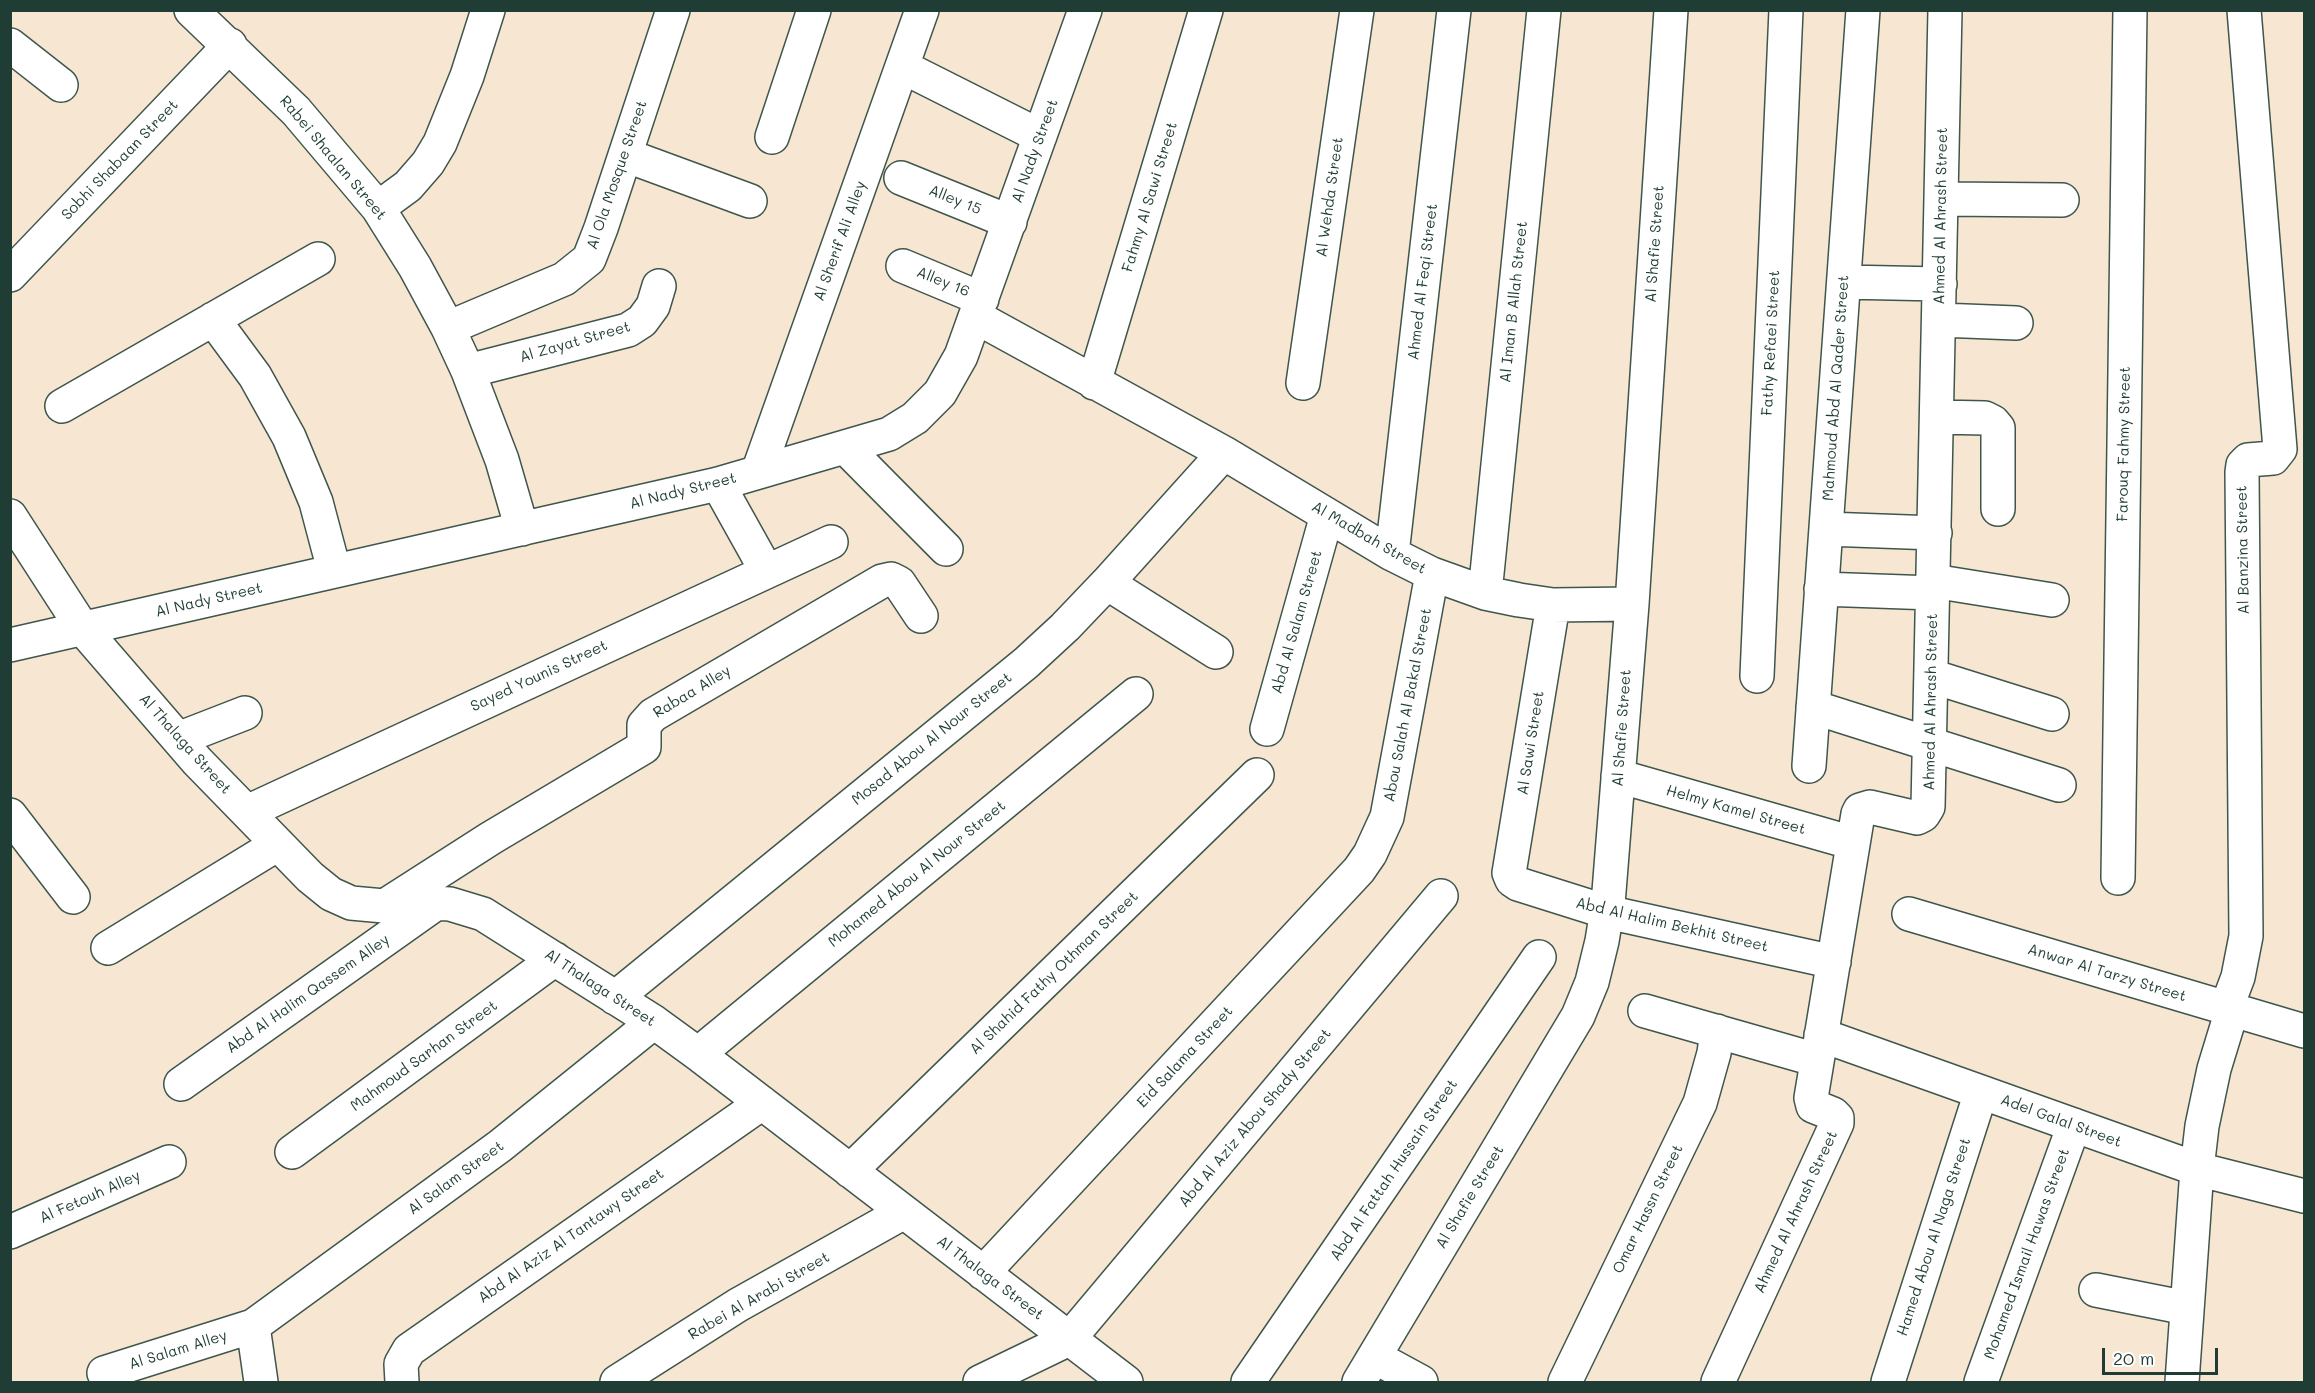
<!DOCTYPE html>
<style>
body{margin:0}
#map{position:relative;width:2315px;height:1393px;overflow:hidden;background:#f7e6d1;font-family:Mali,sans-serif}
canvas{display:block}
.frame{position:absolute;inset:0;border:12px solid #1f3d34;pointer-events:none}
.scale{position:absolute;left:2102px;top:1348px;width:116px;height:27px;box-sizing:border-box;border:3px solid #1f3d34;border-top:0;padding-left:8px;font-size:18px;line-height:21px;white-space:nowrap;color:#1f3d34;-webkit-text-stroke:4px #fff;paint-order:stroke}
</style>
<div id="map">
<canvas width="2315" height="1393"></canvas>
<div class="frame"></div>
<div class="scale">20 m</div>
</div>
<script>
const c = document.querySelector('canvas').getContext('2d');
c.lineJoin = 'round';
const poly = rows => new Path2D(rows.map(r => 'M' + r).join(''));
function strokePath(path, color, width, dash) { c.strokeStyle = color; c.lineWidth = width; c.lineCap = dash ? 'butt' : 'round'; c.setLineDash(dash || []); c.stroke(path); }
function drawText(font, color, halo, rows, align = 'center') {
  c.font = font + ' Mali,sans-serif'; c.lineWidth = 6; c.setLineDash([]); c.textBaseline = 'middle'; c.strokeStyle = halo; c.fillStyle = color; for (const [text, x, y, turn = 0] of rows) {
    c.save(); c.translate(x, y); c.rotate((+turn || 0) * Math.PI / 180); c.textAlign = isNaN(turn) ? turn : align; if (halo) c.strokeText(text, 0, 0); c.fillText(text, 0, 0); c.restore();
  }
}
const street = poly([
 [191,10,296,111,378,208,415,267,448,328,468,371,502,460,522,529],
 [10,45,61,85],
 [903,67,1040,136],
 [772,137,814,10],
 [625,155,750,201],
 [901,178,1010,222],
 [1942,199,2062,200],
 [378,208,408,186,428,163,440,143,467,76,488,10],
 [903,266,982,299],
 [10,275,230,45],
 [1844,282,1940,284],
 [976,317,1224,453,1392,554,1432,574,1485,593,1519,600,1553,605,1632,604],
 [213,319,255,376,289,437,316,502,334,570],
 [1940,320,2016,323],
 [448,328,564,279,589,259,601,228,673,10],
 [468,371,628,330,642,321,653,306,659,286],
 [1094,383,1206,10],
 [1303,383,1357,10],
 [62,406,318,259],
 [1937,417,1985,418,1993,422,1998,428,1998,509],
 [845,447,946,549],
 [758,472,922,10],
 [718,484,766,570],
 [10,516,83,629,197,761,310,877,331,894,351,903,384,906,412,902,450,904,483,914,654,1022,698,1054,1126,1382],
 [1826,529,1935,533],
 [1392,554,1454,10],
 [1933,581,2052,600],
 [1107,583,1216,652],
 [1821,589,1933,593],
 [1485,593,1544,10],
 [1553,605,1509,873,1512,880,1518,884,1607,912,1834,962],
 [10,645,718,484,889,434,915,418,940,393,961,356,1085,10],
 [1757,676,1786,10],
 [1931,676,2052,714],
 [1813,707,2059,785],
 [1267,729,1327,515],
 [178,739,245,713],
 [1809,766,1863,10],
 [1618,776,1853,843],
 [247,812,831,542],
 [10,815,73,897],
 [2118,878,2130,10],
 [388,904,491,838,644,747,644,725,653,715,882,581,891,579,899,583,921,616],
 [1909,914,2304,1031],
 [108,948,278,844],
 [615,998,1026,663,1065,627,1107,583,1224,453],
 [2226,1009,2238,977,2246,936,2242,472,2243,465,2248,460,2273,458,2280,449,2244,10],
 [1645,1011,1817,1060],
 [1821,1035,2197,1169,2304,1196],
 [698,1054,1136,694],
 [181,1084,435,904],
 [292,1152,555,959],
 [850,1171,1257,775],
 [10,1232,169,1162],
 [983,1273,1359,870,1370,854,1387,817,1432,574],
 [2096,1290,2187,1308],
 [253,1326,261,1382],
 [1375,1357,1421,1382],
 [104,1373,253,1326,500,1146,654,1022],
 [402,1382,401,1364,409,1350,762,1103],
 [617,1382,738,1305,904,1212],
 [980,1382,1069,1339,1441,896],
 [1248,1382,1539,957],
 [1359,1382,1578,1016,1592,982,1602,941,1608,904,1632,604,1671,10],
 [1565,1382,1700,1103,1714,1053,1717,1031],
 [1718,1382,1837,1123,1837,1118,1833,1114,1813,1106,1811,1098,1858,814,1860,810,1870,807,1917,818,1923,815,1928,807,1945,10],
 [1888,1382,1981,1092],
 [1981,1382,2074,1125],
 [2182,1382,2197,1169,2202,1126,2214,1069,2232,1010]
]);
strokePath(street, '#3f564c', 36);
strokePath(street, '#fff', 33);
drawText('15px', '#1f3d34', '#fff', [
 ["Al Nady Street",1035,151,-70],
 ["Rabei Shaalan Street",333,158,50],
 ["Sobhi Shabaan Street",120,160,-46],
 ["Al Ola Mosque Street",617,175,-71],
 ["Fahmy Al Sawi Street",1150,197,-73],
 ["Al Wehda Street",1330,197,-82],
 ["Alley 15",955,200,22],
 ["Ahmed Al Ahrash Street",1941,216,-89],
 ["Al Sherif Ali Alley",840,241,-70],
 ["Al Shafie Street",1655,244,-86],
 ["Alley 16",943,282,22],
 ["Ahmed Al Feqi Street",1423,282,-83],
 ["Al Iman B Allah Street",1514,302,-84],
 ["Al Zayat Street",575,342,-16],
 ["Fathy Refaei Street",1771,343,-87],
 ["Mahmoud Abd Al Qader Street",1836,388,-86],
 ["Farouq Fahmy Street",2124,444,-89],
 ["Al Nady Street",683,491,-14],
 ["Al Madbah Street",1369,538,30],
 ["Al Banzina Street",2243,550,-91],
 ["Al Nady Street",209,600,-13],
 ["Abd Al Salam Street",1297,622,-74],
 ["Sayed Younis Street",539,676,-25],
 ["Rabaa Alley",692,692,-31],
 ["Ahmed Al Ahrash Street",1931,702,-89],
 ["Abou Salah Al Bakal Street",1408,705,-79],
 ["Al Shafie Street",1622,728,-86],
 ["Mosad Abou Al Nour Street",932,739,-39],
 ["Al Sawi Street",1531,743,-81],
 ["Al Thalaga Street",185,744,48],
 ["Helmy Kamel Street",1736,810,16],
 ["Mohamed Abou Al Nour Street",917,874,-39],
 ["Abd Al Halim Bekhit Street",1672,925,13],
 ["Al Shahid Fathy Othman Street",1054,973,-44],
 ["Anwar Al Tarzy Street",2107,973,17],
 ["Al Thalaga Street",600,988,33],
 ["Abd Al Halim Qassem Alley",308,994,-35],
 ["Mahmoud Sarhan Street",424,1056,-36],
 ["Eid Salama Street",1185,1057,-47],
 ["Abd Al Aziz Abou Shady Street",1255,1118,-50],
 ["Adel Galal Street",2061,1121,20],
 ["Abd Al Fattah Hussain Street",1394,1170,-56],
 ["Al Salam Street",456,1178,-36],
 ["Al Fetouh Alley",90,1197,-24],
 ["Al Shafie Street",1470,1197,-59],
 ["Omar Hassn Street",1648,1209,-64],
 ["Ahmed Al Ahrash Street",1796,1212,-65],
 ["Abd Al Aziz Al Tantawy Street",571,1236,-35],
 ["Hamed Abou Al Naga Street",1934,1237,-72],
 ["Mohamed Ismail Hawas Street",2027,1254,-70],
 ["Al Thalaga Street",990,1278,37],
 ["Rabei Al Arabi Street",759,1296,-30],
 ["Al Salam Alley",178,1350,-17]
]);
</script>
